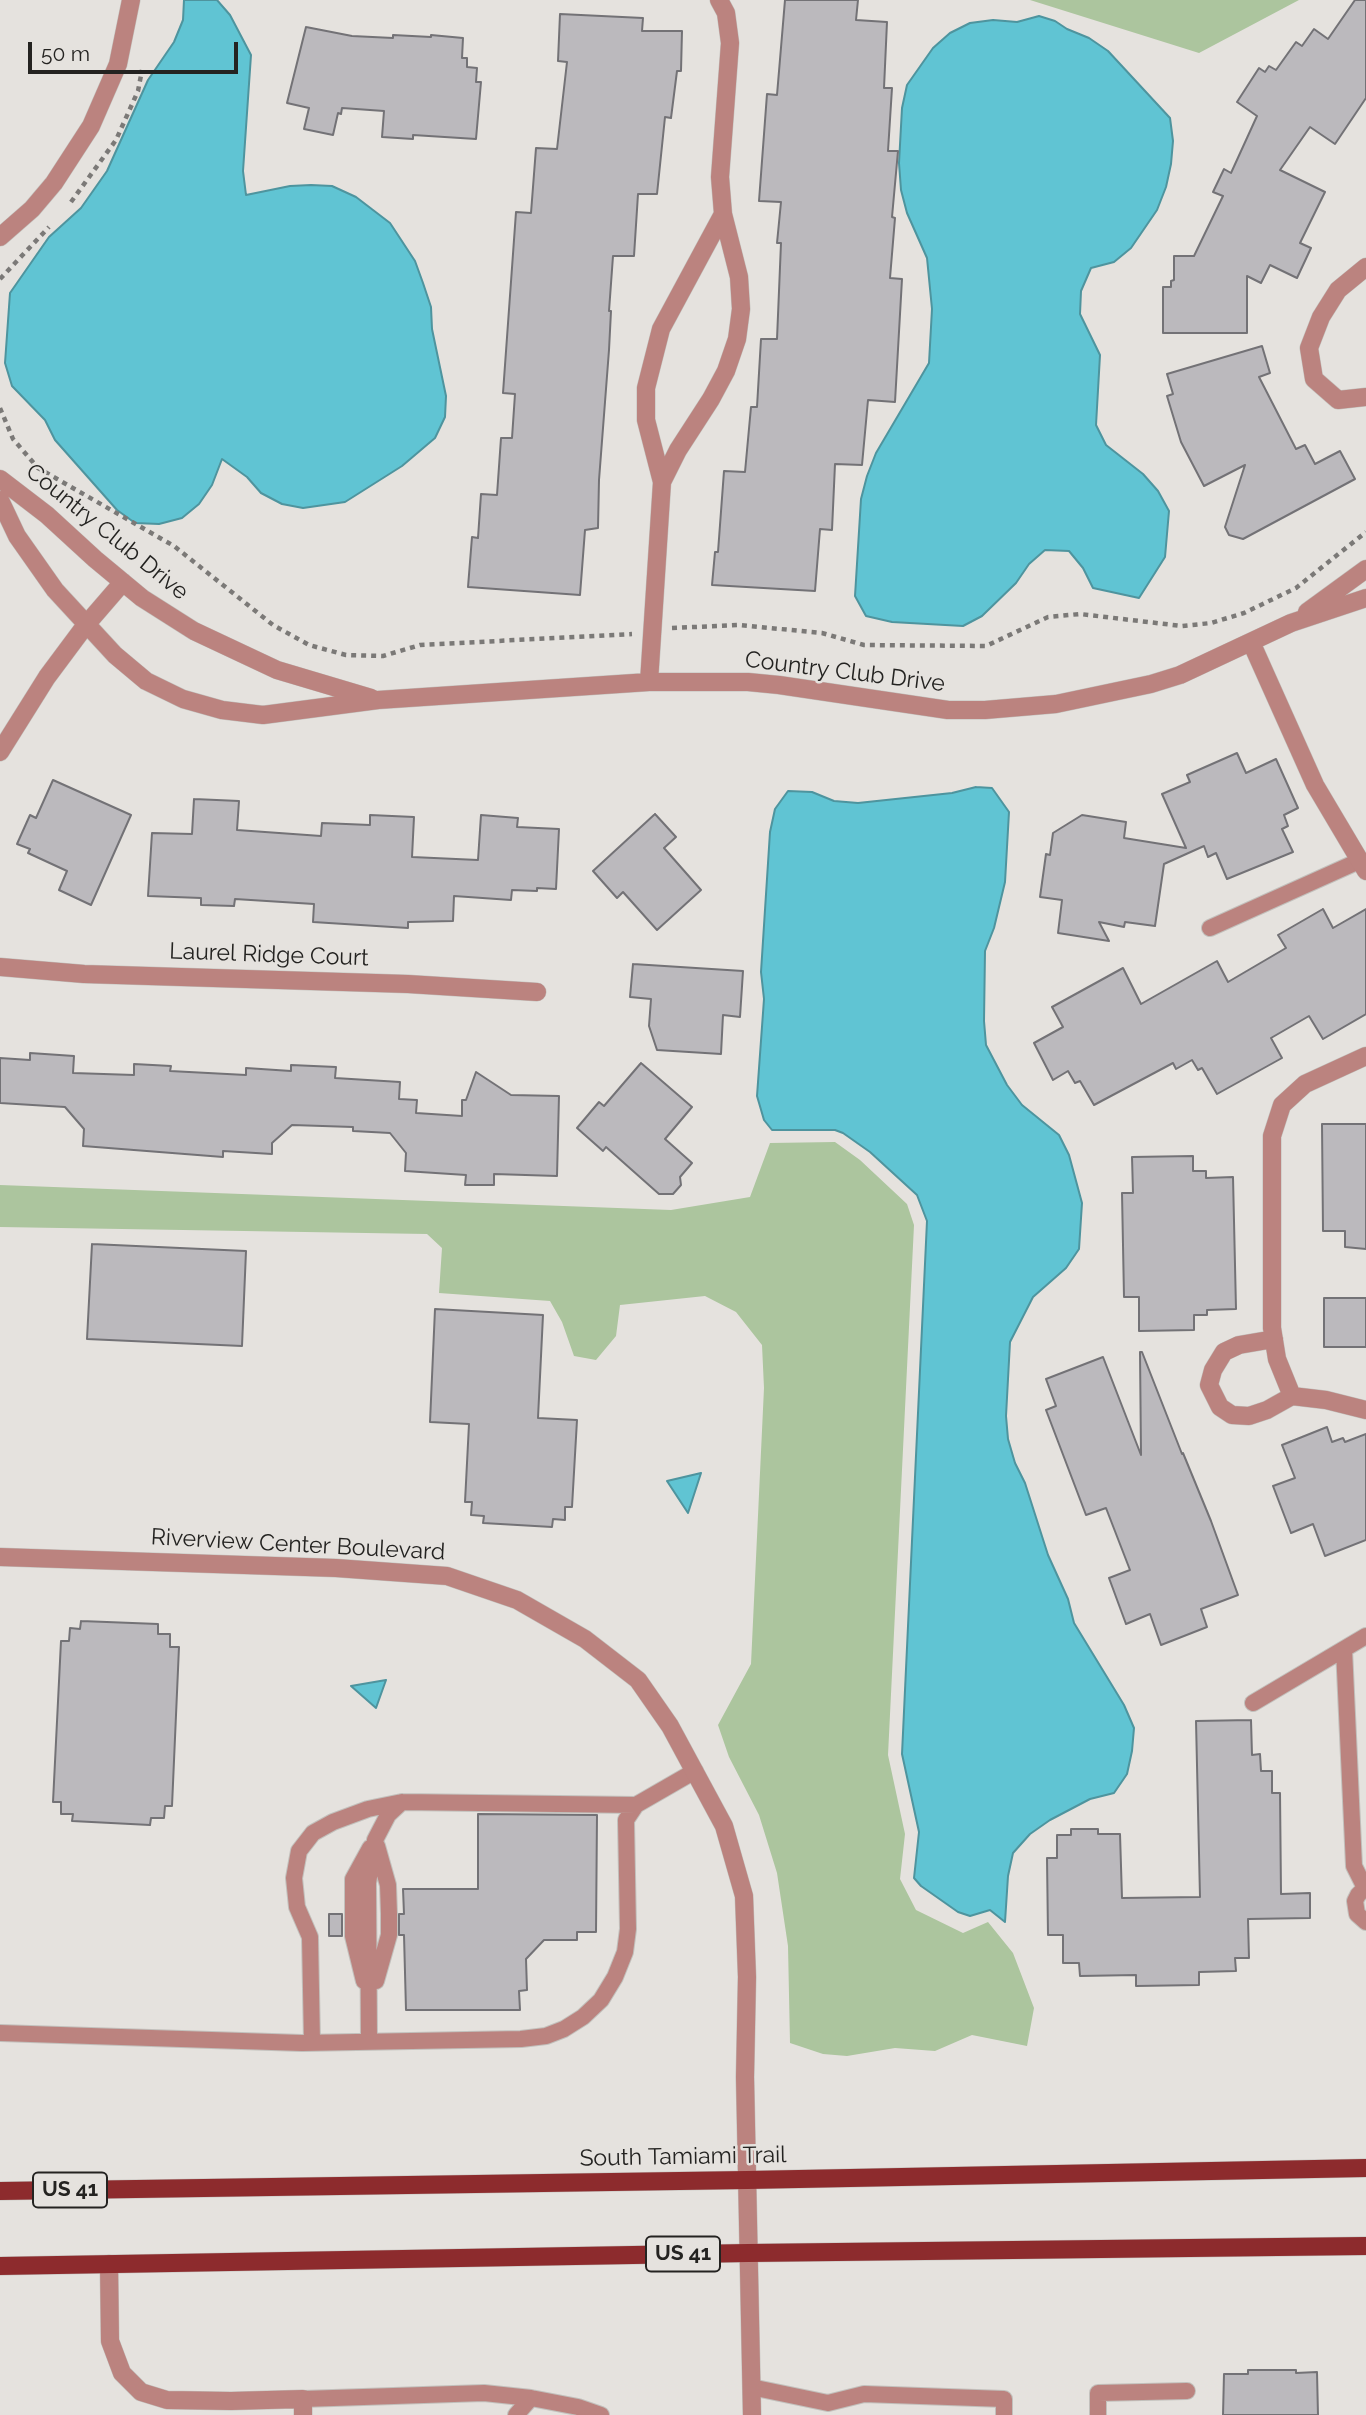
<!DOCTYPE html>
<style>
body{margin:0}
#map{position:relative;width:1366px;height:2415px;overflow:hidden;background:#e5e2de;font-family:Raleway,sans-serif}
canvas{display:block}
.scale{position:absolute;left:28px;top:42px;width:210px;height:32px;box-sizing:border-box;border:4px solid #242321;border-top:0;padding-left:9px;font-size:21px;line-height:24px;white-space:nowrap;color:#242321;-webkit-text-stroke:5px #e5e2de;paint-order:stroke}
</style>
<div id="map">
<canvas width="1366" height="2415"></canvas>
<div class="scale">50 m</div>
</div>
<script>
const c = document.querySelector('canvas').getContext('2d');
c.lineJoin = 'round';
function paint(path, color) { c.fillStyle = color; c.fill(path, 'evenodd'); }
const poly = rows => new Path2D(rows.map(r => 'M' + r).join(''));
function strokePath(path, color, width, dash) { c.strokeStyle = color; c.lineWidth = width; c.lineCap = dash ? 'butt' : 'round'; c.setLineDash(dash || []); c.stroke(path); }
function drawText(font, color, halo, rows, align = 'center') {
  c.font = font + ' Raleway,sans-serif'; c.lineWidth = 5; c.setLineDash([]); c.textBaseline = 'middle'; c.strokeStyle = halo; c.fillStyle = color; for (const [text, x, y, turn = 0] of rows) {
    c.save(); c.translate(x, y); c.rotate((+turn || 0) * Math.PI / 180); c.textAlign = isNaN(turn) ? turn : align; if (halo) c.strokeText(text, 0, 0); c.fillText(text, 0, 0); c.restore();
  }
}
paint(poly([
 [1030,0,1299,0,1199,53],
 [835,1142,860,1160,907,1204,914,1225,888,1755,905,1834,900,1879,916,1910,963,1933,988,1922,1013,1953,1034,2008,1027,2046,972,2035,935,2051,895,2048,847,2056,823,2054,790,2043,788,1946,777,1873,759,1815,729,1757,718,1725,751,1664,764,1388,762,1345,736,1312,705,1296,620,1305,616,1336,596,1360,574,1356,562,1322,550,1301,439,1293,442,1248,427,1234,0,1227,0,1185,671,1210,750,1197,770,1143]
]), '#acc59e');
const water = poly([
 [184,0,217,0,230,15,251,55,243,171,246,195,290,186,311,185,332,186,356,197,390,223,415,261,423,283,431,307,432,329,446,396,445,417,435,438,402,466,345,502,303,508,282,504,261,493,247,477,222,459,212,485,199,504,182,518,159,524,135,523,117,510,55,440,45,420,12,386,5,363,10,293,49,237,81,208,107,171,148,80,174,42,183,20,184,0],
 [1039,16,1055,21,1067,29,1089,38,1108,51,1170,118,1173,141,1171,164,1166,187,1157,210,1131,248,1114,262,1091,268,1081,291,1080,314,1100,355,1096,425,1106,445,1143,474,1158,491,1169,511,1165,557,1139,598,1093,588,1083,568,1069,551,1045,550,1029,564,1016,583,982,616,963,626,892,622,866,616,855,596,861,499,867,476,876,453,929,363,932,309,927,258,907,213,901,190,899,163,902,108,907,85,933,48,950,33,970,23,993,20,1017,22,1039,16],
 [976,787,992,788,1009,812,1005,882,994,928,985,951,984,1021,986,1045,1007,1085,1022,1105,1059,1135,1069,1155,1082,1203,1079,1249,1066,1268,1033,1297,1010,1342,1006,1416,1008,1439,1015,1463,1025,1483,1048,1555,1068,1599,1074,1623,1124,1705,1134,1728,1132,1751,1127,1774,1114,1793,1090,1799,1050,1820,1030,1834,1013,1853,1008,1876,1005,1922,990,1910,970,1916,958,1912,921,1886,914,1878,919,1832,902,1754,927,1221,917,1195,870,1152,843,1133,835,1130,772,1130,764,1120,757,1096,764,999,761,972,770,832,775,809,788,791,812,792,834,801,858,803,952,793,976,787],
 [701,1473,688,1513,667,1481,701,1473],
 [386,1680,376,1708,351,1686,386,1680]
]);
paint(water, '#60c4d3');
strokePath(water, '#4e949e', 2);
const building = poly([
 [785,0,858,0,856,20,887,22,884,88,892,88,888,151,898,151,892,217,895,218,890,278,902,279,895,402,868,400,862,465,835,464,832,530,820,529,815,591,712,585,715,552,718,552,724,471,745,472,751,407,757,407,761,339,777,339,781,243,777,243,781,202,759,201,767,94,777,95,785,0],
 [1355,0,1366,0,1366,98,1335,144,1310,127,1280,170,1325,192,1300,243,1311,248,1297,278,1270,265,1261,283,1247,276,1247,333,1163,333,1163,287,1171,287,1171,281,1174,280,1174,256,1194,256,1223,196,1213,192,1224,169,1231,173,1257,116,1237,102,1259,68,1265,72,1269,66,1276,70,1296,42,1302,46,1314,29,1328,39,1355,0],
 [560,14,643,18,642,31,682,31,681,71,677,71,671,118,665,117,657,194,638,194,634,256,613,256,609,311,611,311,609,350,599,480,598,528,585,530,580,595,468,587,472,537,478,538,481,494,497,495,501,438,512,438,515,394,503,393,516,212,531,213,536,148,557,149,567,62,558,61,560,14],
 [306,27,352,36,393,38,393,35,431,37,431,35,463,38,462,58,467,58,467,67,477,68,476,82,481,82,476,139,413,135,413,139,382,137,384,111,342,108,341,114,338,113,333,135,304,129,309,108,287,103,306,27],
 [1262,346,1270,373,1259,377,1296,449,1305,445,1315,464,1340,451,1355,479,1243,539,1229,535,1225,527,1245,465,1204,486,1181,442,1167,396,1173,394,1167,374,1262,346],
 [1237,753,1246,773,1276,759,1298,808,1284,815,1288,826,1282,829,1293,852,1227,879,1216,853,1208,857,1204,846,1164,864,1155,926,1125,922,1124,927,1099,922,1109,941,1058,933,1062,900,1040,897,1046,854,1050,855,1053,833,1082,815,1126,822,1124,838,1186,848,1162,794,1190,782,1187,775,1237,753],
 [53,780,131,815,91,905,59,890,67,871,28,853,30,849,17,844,30,815,36,818,53,780],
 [194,799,239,801,237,830,321,836,322,823,370,825,370,815,414,817,412,857,478,860,481,815,518,818,517,827,559,829,556,889,537,888,537,891,512,890,511,900,454,896,453,921,408,922,408,928,313,922,314,904,235,899,234,906,201,905,201,898,148,896,152,833,192,834,194,799],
 [655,814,676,837,664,848,701,890,657,930,623,892,617,898,593,871,655,814],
 [1323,909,1333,928,1366,909,1366,1014,1323,1039,1309,1016,1271,1038,1282,1058,1217,1094,1202,1068,1198,1070,1192,1060,1176,1069,1173,1063,1094,1105,1080,1081,1075,1083,1068,1071,1053,1080,1034,1043,1063,1027,1052,1007,1123,968,1141,1004,1217,961,1228,982,1286,948,1278,935,1323,909],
 [633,964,743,971,740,1017,723,1015,721,1054,657,1050,649,1026,651,999,630,997,633,964],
 [30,1053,74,1056,73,1073,134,1075,134,1064,171,1066,170,1071,246,1075,246,1068,291,1071,291,1065,336,1067,335,1078,400,1082,399,1099,417,1100,416,1113,462,1116,462,1100,466,1100,476,1072,511,1095,559,1096,557,1176,494,1174,494,1185,465,1185,466,1175,405,1171,406,1153,390,1133,353,1131,353,1127,292,1125,272,1143,272,1154,223,1151,223,1157,83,1146,84,1129,65,1107,0,1103,0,1058,30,1060,30,1053],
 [641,1063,692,1107,665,1139,692,1163,680,1177,681,1185,673,1194,659,1194,606,1147,603,1151,577,1128,599,1102,604,1106,641,1063],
 [1322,1124,1366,1124,1366,1249,1345,1247,1345,1231,1323,1231,1322,1124],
 [1193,1156,1193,1171,1206,1171,1206,1178,1233,1177,1236,1309,1207,1310,1207,1315,1194,1315,1194,1330,1139,1331,1139,1297,1124,1297,1122,1193,1133,1193,1132,1157,1193,1156],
 [92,1244,246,1251,242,1346,87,1339,92,1244],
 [1324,1298,1366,1298,1366,1347,1324,1347,1324,1298],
 [435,1309,543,1315,538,1418,577,1420,572,1507,565,1507,565,1520,553,1519,552,1527,483,1523,484,1516,471,1515,472,1502,465,1502,469,1424,430,1422,435,1309],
 [1140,1352,1142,1352,1182,1454,1183,1453,1211,1521,1238,1595,1201,1609,1207,1627,1161,1645,1150,1614,1126,1624,1109,1578,1130,1570,1106,1508,1086,1515,1046,1410,1056,1406,1046,1379,1103,1357,1141,1455,1140,1352],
 [1327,1427,1332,1442,1343,1438,1345,1442,1366,1434,1366,1540,1325,1556,1313,1524,1291,1533,1273,1486,1295,1478,1282,1445,1327,1427],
 [81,1621,158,1624,158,1634,170,1634,170,1647,179,1647,172,1806,165,1806,164,1818,151,1818,150,1825,72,1821,73,1814,61,1814,61,1802,53,1802,61,1641,69,1641,70,1628,80,1629,81,1621],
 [1251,1720,1252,1755,1260,1754,1261,1771,1272,1771,1272,1793,1280,1793,1281,1894,1310,1893,1310,1918,1248,1919,1249,1958,1235,1958,1236,1971,1199,1972,1199,1985,1136,1986,1136,1975,1080,1976,1079,1963,1063,1963,1063,1935,1048,1935,1047,1858,1057,1858,1057,1835,1071,1835,1071,1829,1098,1829,1098,1834,1120,1834,1122,1898,1200,1897,1196,1721,1251,1720],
 [478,1814,597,1815,596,1932,577,1932,577,1940,544,1940,526,1959,527,1990,519,1991,520,2010,406,2010,404,1935,399,1935,399,1914,404,1914,403,1889,478,1889,478,1814],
 [329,1914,342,1914,342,1936,329,1936,329,1914],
 [1248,2370,1296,2370,1296,2373,1317,2372,1318,2415,1223,2415,1224,2374,1248,2374,1248,2370]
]);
paint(building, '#bbb9bd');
strokePath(building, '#737276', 2);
const lane = poly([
 [1210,928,1359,861],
 [1344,1649,1354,1866,1365,1888],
 [1253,1703,1366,1636],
 [1366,1887,1358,1895,1355,1901,1357,1914,1366,1922],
 [364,1981,353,1936,353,1879,370,1848],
 [376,1981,389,1935,389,1914,388,1885,377,1846],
 [0,2033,302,2043,521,2039,546,2036,564,2029,583,2017,601,2000,615,1977,625,1952,628,1929,626,1820,636,1805,695,1771],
 [369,2041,368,1883,375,1840,388,1815,402,1802],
 [312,2043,310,1937,297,1907,294,1878,299,1851,313,1833,333,1822,368,1809,402,1802,636,1805],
 [751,2387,828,2403,864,2394,1004,2399,1004,2415],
 [303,2399,484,2393,531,2398,578,2407,601,2415],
 [516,2415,531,2398],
 [1098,2415,1098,2393,1187,2391]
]);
const street = poly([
 [0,237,32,209,54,183,91,126,118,64,131,0],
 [1366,267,1338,290,1321,317,1309,348,1314,379,1338,400,1366,397],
 [0,479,47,515,95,559,142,598,194,631,277,670,371,698],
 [662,482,678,450,711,399,726,371,737,339,741,309,739,277,723,214,720,177,730,43,726,13,719,0],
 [0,500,17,536,55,590,115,655,146,681,183,699,222,710,263,715,378,700,649,682,748,682,779,685,948,710,985,710,1056,704,1151,684,1180,675,1291,623,1366,598],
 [1307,612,1366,569],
 [1251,642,1315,785,1366,871],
 [649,682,662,482,646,420,646,388,661,329,723,214],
 [0,752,47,677,85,626,123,582],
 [0,967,84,974,408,984,537,992],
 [1274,1339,1239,1345,1224,1352,1213,1370,1209,1385,1220,1407,1232,1415,1249,1416,1267,1410,1292,1396,1326,1400,1366,1410],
 [1292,1396,1277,1359,1272,1328,1272,1136,1282,1105,1305,1084,1366,1056],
 [0,1557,336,1568,447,1576,517,1600,585,1639,638,1680,670,1726,724,1826,744,1896,747,1977,745,2077,752,2415],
 [109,2264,110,2341,122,2373,141,2392,167,2400,231,2401,303,2399,303,2415]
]);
const primary = poly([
 [0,2191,747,2180,1366,2168],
 [0,2266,748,2253,1366,2246]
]);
strokePath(lane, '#c2c0bc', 18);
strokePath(street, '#c2c0bc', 19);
strokePath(primary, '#c2c0bc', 19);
strokePath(poly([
 [71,202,116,140,138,91,142,70],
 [0,279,49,227],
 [0,408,13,439,38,468,174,546,273,625,309,645,346,655,383,656,420,645,632,634],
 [672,628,739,625,822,633,864,645,986,646,1048,617,1080,614,1182,626,1211,623,1244,613,1296,588,1366,532]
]), '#7b7977', 4.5, [5, 5]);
strokePath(lane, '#bb837f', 16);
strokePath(street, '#bb837f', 18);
strokePath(primary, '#8d2b2d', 18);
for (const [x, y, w] of [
 [70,2190,74],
 [683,2254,74]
]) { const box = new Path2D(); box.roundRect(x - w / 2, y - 17.5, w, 35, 5); c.fillStyle = '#e5e2de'; c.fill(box); strokePath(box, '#242321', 2); }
drawText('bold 21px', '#242321', null, [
 ["US 41",70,2190],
 ["US 41",683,2254]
]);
drawText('23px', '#242321', '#e5e2de', [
 ["Country Club Drive",107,532,39],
 ["Country Club Drive",845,672,7],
 ["Laurel Ridge Court",269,955,2],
 ["Riverview Center Boulevard",298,1545,3],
 ["South Tamiami Trail",683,2157,-1]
]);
</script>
